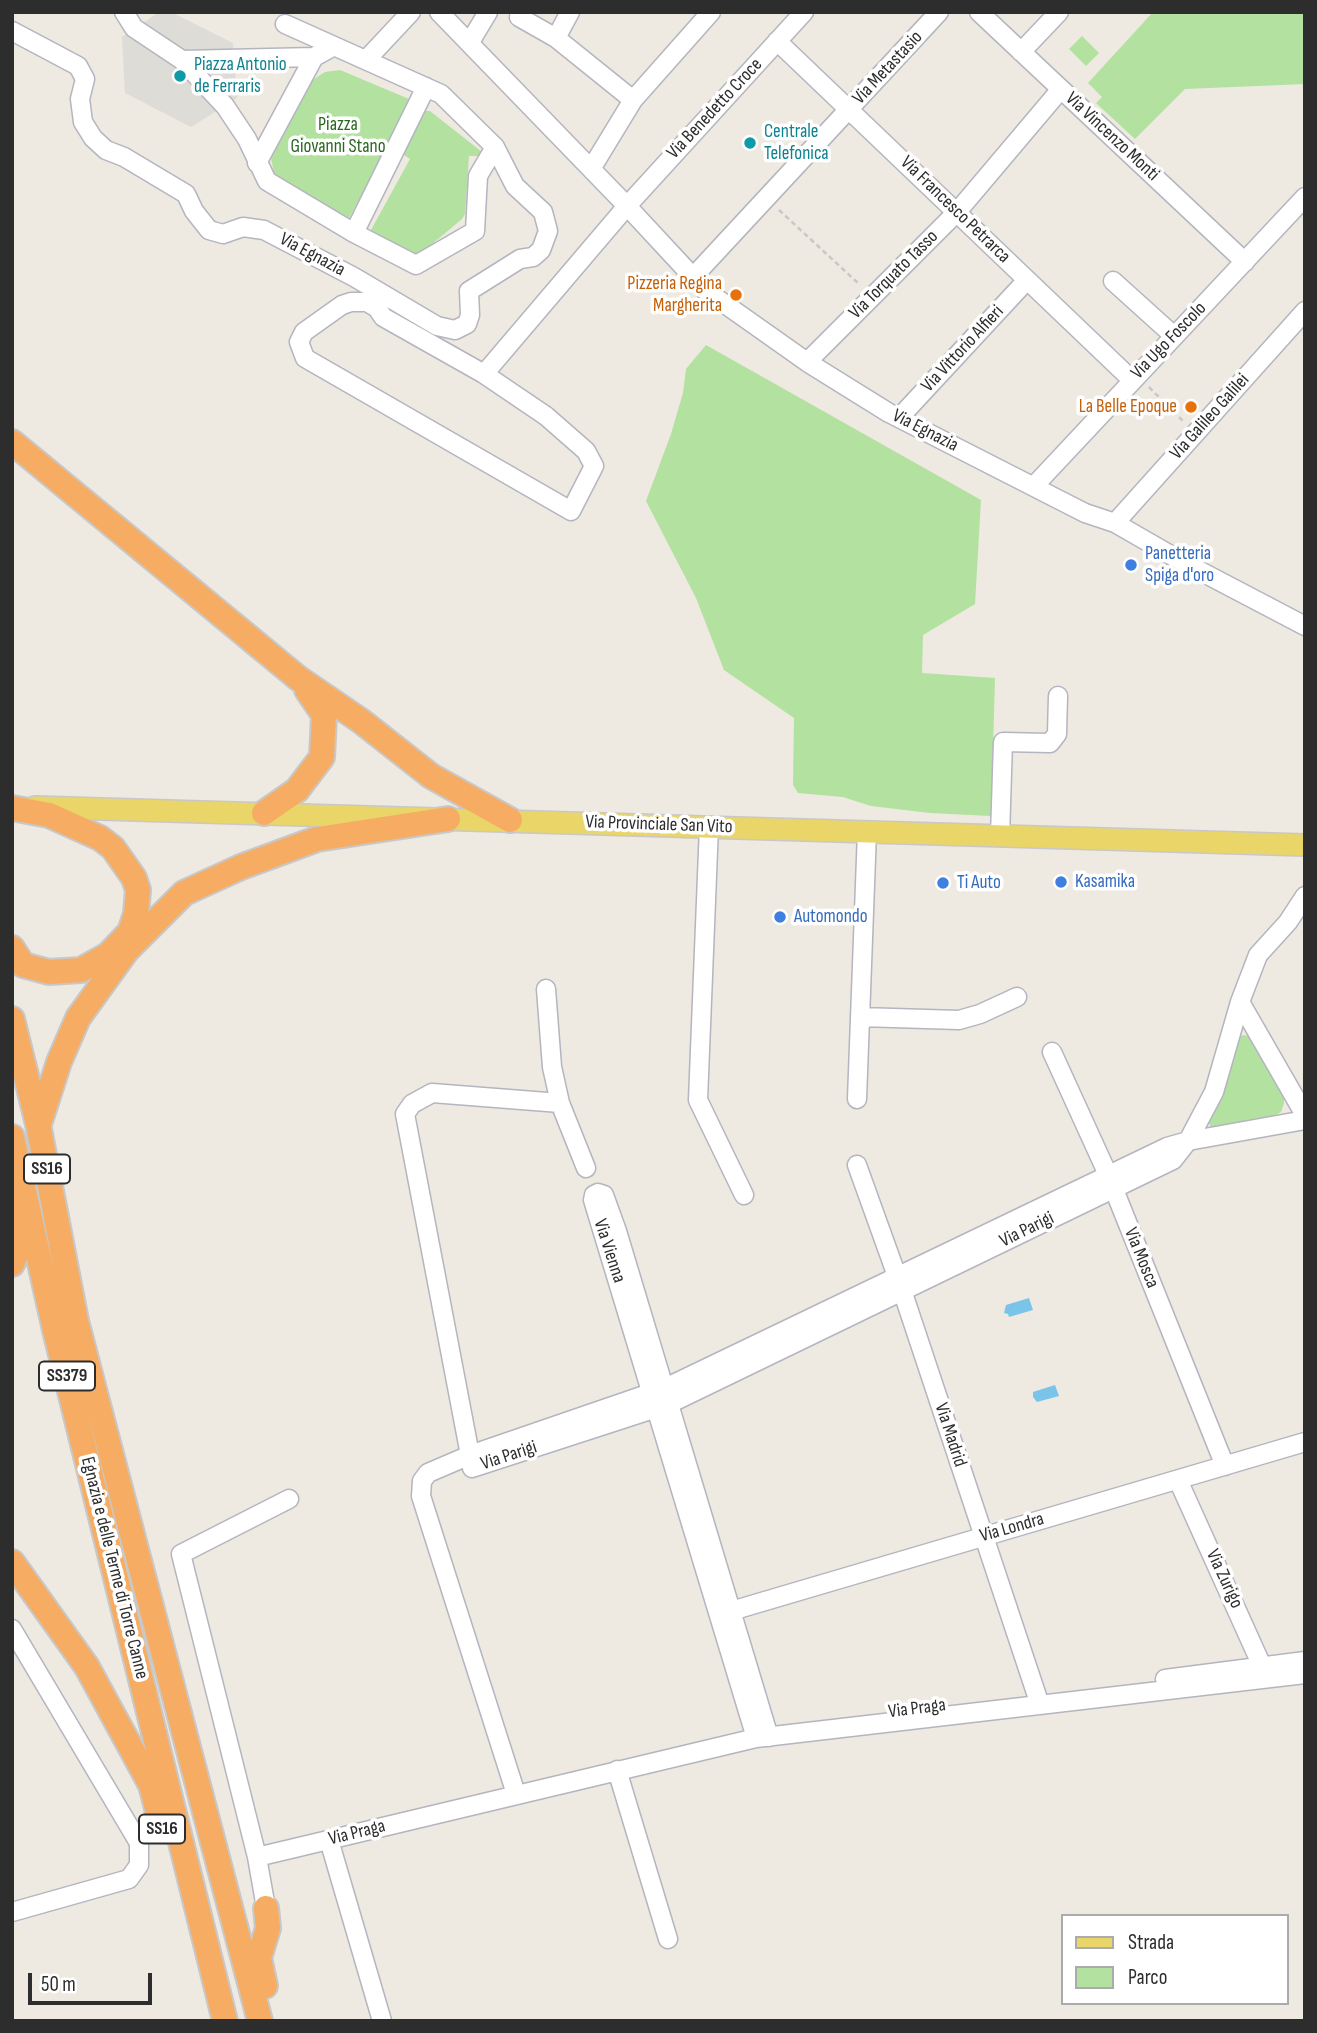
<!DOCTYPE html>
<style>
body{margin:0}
#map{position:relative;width:1317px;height:2033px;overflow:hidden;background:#eee9e1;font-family:"Sofia Sans Condensed",sans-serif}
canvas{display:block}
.frame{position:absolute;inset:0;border:14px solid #2d2d2d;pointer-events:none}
.legend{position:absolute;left:1061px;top:1914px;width:228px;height:91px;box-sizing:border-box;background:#fff;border:2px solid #ababab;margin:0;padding:9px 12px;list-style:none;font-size:21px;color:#2d2d2d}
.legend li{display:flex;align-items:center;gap:14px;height:35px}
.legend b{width:35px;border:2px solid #ababab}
.scale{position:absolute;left:28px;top:1973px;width:124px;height:32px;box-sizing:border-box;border:4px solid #2d2d2d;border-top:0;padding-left:9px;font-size:21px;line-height:24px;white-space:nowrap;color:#2d2d2d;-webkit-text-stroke:5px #fff;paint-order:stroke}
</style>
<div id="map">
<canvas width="1317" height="2033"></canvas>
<div class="frame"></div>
<ul class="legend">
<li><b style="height:9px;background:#ead569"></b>Strada</li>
<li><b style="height:19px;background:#b2e1a0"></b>Parco</li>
</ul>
<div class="scale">50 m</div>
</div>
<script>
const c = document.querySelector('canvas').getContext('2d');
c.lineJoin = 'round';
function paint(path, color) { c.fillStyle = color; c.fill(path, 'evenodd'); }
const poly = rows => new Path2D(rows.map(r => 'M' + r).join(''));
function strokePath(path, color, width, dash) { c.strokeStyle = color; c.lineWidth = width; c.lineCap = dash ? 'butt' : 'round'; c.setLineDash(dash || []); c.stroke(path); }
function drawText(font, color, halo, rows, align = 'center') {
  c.font = font + ' "Sofia Sans Condensed",sans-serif'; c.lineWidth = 7; c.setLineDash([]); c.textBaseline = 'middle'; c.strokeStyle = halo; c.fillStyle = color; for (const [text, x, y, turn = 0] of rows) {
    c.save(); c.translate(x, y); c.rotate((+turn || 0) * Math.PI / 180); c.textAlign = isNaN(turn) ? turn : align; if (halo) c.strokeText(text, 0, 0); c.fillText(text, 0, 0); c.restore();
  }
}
paint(poly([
 [1153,12,1305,12,1305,84,1185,89,1135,139,1096,103,1102,97,1088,83],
 [1082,36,1099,53,1086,66,1069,49],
 [340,70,409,99,412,104,349,218,286,184,274,173,271,158,311,81,325,72],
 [424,111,430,111,482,152,479,156,469,156,465,214,462,219,420,254,413,256,372,236,371,230,410,159,404,155,402,149],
 [706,345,981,500,975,604,923,635,922,673,995,678,991,816,930,813,871,806,843,797,798,793,793,785,794,718,724,670,696,598,646,501,671,434,683,393,686,369],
 [1243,1035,1249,1036,1284,1095,1284,1103,1281,1112,1274,1116,1212,1129,1209,1123,1208,1117,1238,1038]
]), '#b2e1a0');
paint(poly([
 [159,12,171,12,233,43,237,98,191,127,125,93,122,37]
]), '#dedcd7');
paint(poly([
 [1029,1298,1033,1310,1009,1317,1008,1314,1004,1313,1006,1305],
 [1055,1385,1059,1396,1037,1402,1033,1397,1033,1392]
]), '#7ac4e9');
const minor = poly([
 [124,12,134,28,182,60,314,57,334,46],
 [439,12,627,206,705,290,807,362,889,413,1085,513,1115,523,1181,561,1305,626],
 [979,12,1245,262],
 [519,17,556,38,633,100],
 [12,31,78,66,85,79,80,99,83,122,93,138,106,150,124,157,186,194,194,211,209,230,223,234,243,227,264,230,354,277,437,326,455,330,467,324,470,315,469,291,520,259,533,257,541,250,548,231,543,212,515,186,495,147,441,94,285,24],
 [556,38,570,12],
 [777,41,1132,380],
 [470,42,488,12],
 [1021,52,1059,12],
 [182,60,225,106,247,139,267,181,354,233,416,265,475,231,478,176,495,147],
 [366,60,411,12],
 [257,163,314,57],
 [591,169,633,100,711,12],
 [354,233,426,87],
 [693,277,939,12],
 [1113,281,1174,336],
 [807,362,957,212,1061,89],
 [484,374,546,416,586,451,594,466,571,511,305,358,299,342,304,332,342,305,351,302,367,302,377,308,383,317,484,374,627,206,804,12],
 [899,418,1027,280],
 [1034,486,1305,197],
 [1115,523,1305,311],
 [709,826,698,1100,744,1195],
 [1000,836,1003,742,1050,743,1057,734,1058,696],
 [1305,896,1288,922,1258,955,1240,1002,1214,1092,1188,1141,1173,1160,669,1404,472,1468,470,1455,665,1388,1167,1147,1188,1141,1305,1120],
 [546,989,552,1067,560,1103],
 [1240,1002,1305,1115],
 [860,1017,959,1020,980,1014,1017,997],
 [1052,1052,1109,1177,1225,1466],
 [857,1099,867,831],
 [857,1165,902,1290,1040,1705],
 [1178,1480,1266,1675],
 [721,1614,1305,1442],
 [12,1629,139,1843,139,1865,129,1879,12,1912],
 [1165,1679,1305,1661],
 [756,1738,593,1200,594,1195,598,1193,604,1195,617,1231,769,1737],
 [617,1770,668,1939],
 [516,1794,421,1496,422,1481,428,1473,470,1455,405,1114,412,1104,432,1093,560,1103,586,1168],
 [329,1840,382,2021],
 [257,1857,756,1738,1305,1674],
 [266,1908,257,1857,181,1554,289,1499]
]);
const major = poly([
 [35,807,1305,845]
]);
const highway = poly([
 [12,442,298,678,361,721,431,776,510,820],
 [12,808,49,815,100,838,113,848,134,878,138,890,136,914,130,932,108,955,81,970,49,972,23,965,12,948],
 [264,813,297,790,322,757,324,715,307,690],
 [12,1019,38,1124,76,1321,260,2021],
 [39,1124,59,1062,78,1018,127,950,184,893,241,867,317,839,448,819],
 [12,1137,55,1330,225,2021],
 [12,1264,17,1252,13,1194],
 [12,1562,87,1667,151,1785,158,1812],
 [265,1986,259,1958,268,1928,266,1908]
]);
strokePath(minor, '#b4b5bf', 21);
strokePath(major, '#c8c8c8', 24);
strokePath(highway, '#c8c8c8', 28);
strokePath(poly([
 [779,210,859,284],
 [1149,387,1184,422]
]), '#c8c8c8', 2.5, [5, 3.5]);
strokePath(minor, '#fff', 18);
strokePath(major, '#ead569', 21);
strokePath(highway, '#f6ad63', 24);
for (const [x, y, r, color] of [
 [180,76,7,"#0f9aa8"],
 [750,143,7,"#0f9aa8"],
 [736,295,7,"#e8710a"],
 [1191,407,7,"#e8710a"],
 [1131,565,7,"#3f7fe0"],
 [1061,882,7,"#3f7fe0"],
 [943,883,7,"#3f7fe0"],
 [780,917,7,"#3f7fe0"]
]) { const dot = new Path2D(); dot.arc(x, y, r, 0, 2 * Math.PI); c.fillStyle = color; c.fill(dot); strokePath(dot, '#fff', 2.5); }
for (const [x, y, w] of [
 [47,1169,46],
 [67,1376,56],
 [162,1829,46]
]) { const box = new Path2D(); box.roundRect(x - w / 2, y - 14.5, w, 29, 5); c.fillStyle = '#fff'; c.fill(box); strokePath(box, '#2d2d2d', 2); }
drawText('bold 18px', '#2d2d2d', null, [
 ["SS16",47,1169],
 ["SS379",67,1376],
 ["SS16",162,1829]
]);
drawText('19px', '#0d838f', '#fff', [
 ["Piazza Antonio",194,65],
 ["de Ferraris",194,87],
 ["Centrale",764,132],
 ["Telefonica",764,154]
], 'left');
drawText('19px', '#2d2d2d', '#fff', [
 ["Via Metastasio",888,68,-47],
 ["Via Benedetto Croce",715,109,-47],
 ["Via Vincenzo Monti",1112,137,43],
 ["Via Francesco Petrarca",955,210,44],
 ["Via Egnazia",312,255,28],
 ["Via Torquato Tasso",894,275,-45],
 ["Via Ugo Foscolo",1169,341,-46],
 ["Via Vittorio Alfieri",963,349,-47],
 ["Via Galileo Galilei",1210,417,-48],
 ["Via Egnazia",925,431,27],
 ["Via Provinciale San Vito",659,825,2],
 ["Via Parigi",1027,1230,-26],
 ["Via Vienna",609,1251,72],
 ["Via Mosca",1141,1258,68],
 ["Via Madrid",950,1435,72],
 ["Via Parigi",509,1456,-18],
 ["Via Londra",1012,1528,-16],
 ["Egnazia e delle Terme di Torre Canne",114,1568,76],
 ["Via Zurigo",1224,1579,65],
 ["Via Praga",917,1709,-7],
 ["Via Praga",357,1833,-14]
]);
drawText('19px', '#29681f', '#fff', [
 ["Piazza",338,125],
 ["Giovanni Stano",338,147]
]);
drawText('19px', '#c56008', '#fff', [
 ["Pizzeria Regina",722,284],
 ["Margherita",722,306],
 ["La Belle Epoque",1177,407]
], 'right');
drawText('19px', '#366cbe', '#fff', [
 ["Panetteria",1145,554],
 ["Spiga d'oro",1145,576],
 ["Kasamika",1075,882],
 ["Ti Auto",957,883],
 ["Automondo",794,917]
], 'left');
</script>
